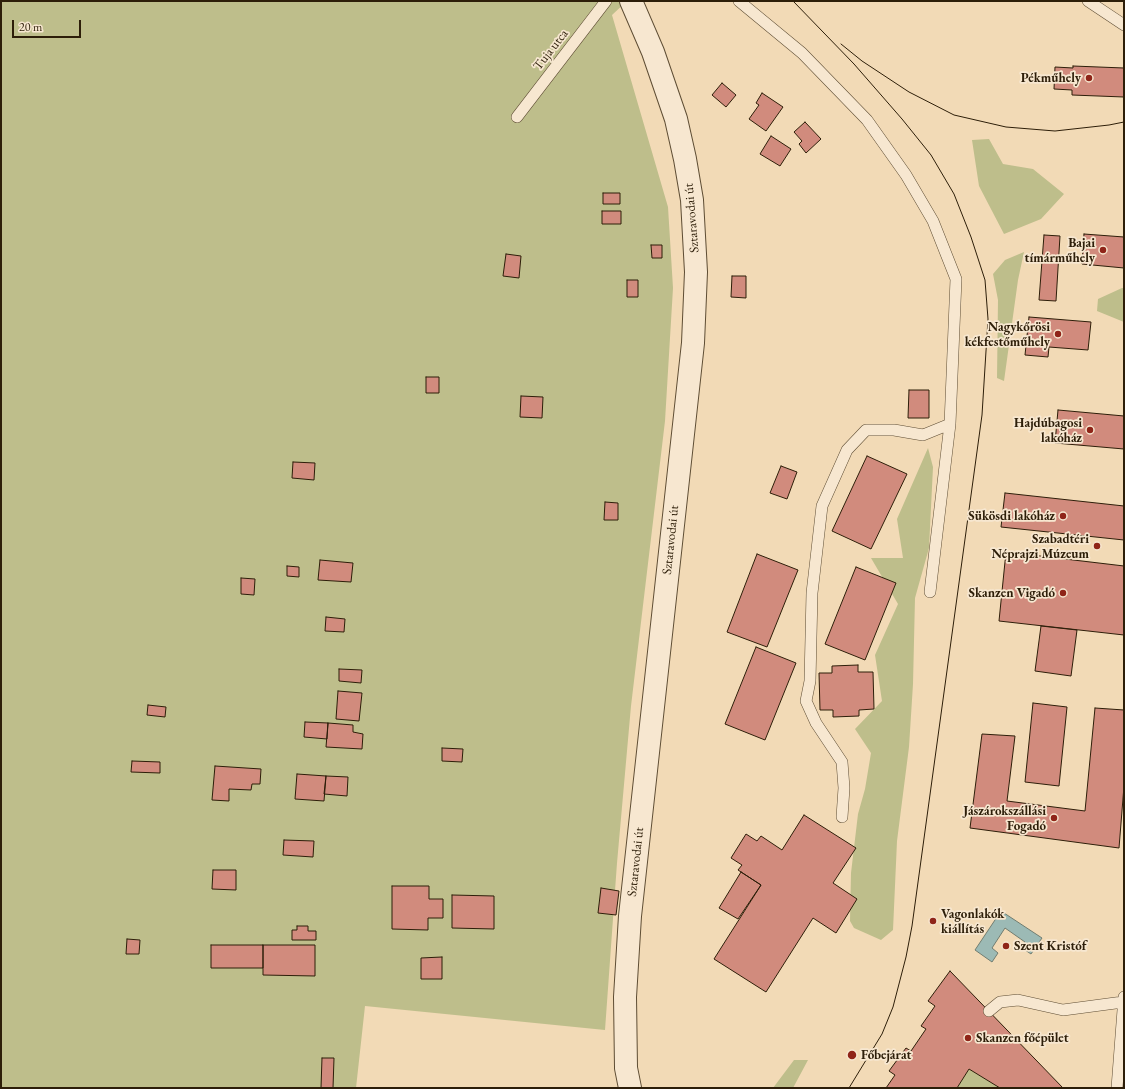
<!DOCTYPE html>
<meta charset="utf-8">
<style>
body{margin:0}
#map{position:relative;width:1125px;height:1089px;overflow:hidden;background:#f2dab6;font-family:"EB Garamond",serif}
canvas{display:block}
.frame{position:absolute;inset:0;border:2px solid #2d1e09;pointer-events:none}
.scale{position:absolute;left:12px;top:20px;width:69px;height:18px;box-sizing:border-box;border:2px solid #2d1e09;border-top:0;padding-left:5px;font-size:12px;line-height:14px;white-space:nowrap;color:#2d1e09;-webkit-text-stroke:3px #f7e7d0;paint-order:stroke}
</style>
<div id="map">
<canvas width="1125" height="1089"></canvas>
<div class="frame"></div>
<div class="scale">20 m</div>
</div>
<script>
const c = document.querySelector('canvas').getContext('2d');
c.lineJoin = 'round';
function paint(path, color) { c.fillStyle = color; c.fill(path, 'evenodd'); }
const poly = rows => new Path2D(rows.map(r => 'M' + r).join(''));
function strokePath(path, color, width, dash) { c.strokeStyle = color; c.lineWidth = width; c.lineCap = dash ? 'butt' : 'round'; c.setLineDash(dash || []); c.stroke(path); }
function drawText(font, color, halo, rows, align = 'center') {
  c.font = font + ' "EB Garamond",serif'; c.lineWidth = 3.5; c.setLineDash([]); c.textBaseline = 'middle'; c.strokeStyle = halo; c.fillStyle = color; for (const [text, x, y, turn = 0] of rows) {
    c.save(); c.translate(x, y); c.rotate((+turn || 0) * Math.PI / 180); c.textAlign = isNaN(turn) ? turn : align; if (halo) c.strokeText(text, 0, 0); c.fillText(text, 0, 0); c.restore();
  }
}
paint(poly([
 [1,1,627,1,612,15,668,207,673,288,665,421,631,706,617,863,605,1030,365,1006,356,1088,1,1088],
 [989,139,1003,164,1033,169,1064,194,1041,219,1004,234,979,186,972,140],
 [1024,252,1018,280,1004,381,997,378,998,300,993,274,1005,260],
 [1122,288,1124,288,1124,322,1097,311,1098,299],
 [928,448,933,467,929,548,915,598,913,684,909,747,897,841,893,930,881,940,854,928,850,921,851,873,858,814,865,789,871,753,855,729,882,701,875,655,898,604,871,558,903,558,897,519],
 [794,1060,808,1060,793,1088,773,1088],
 [969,1069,1000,1088,957,1088]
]), '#bebe8b');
const water = poly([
 [1001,911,1042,938,1031,954,1022,948,1025,942,1005,928,992,948,998,953,992,962,975,950,1001,911]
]);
paint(water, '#9cbab5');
strokePath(water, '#707c70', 1);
const building = poly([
 [1073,66,1124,68,1124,97,1072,95,1072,90,1054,89,1055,67,1073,68,1073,66],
 [722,83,736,95,726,107,712,95,722,83],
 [762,93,783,107,766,131,749,119,759,105,756,103,762,93],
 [805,122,821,139,806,153,799,144,802,141,794,132,805,122],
 [771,136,791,149,780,166,760,154,771,136],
 [603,193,620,193,620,204,603,204,603,193],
 [602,211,621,211,621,224,602,224,602,211],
 [1084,234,1124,237,1124,268,1082,264,1084,234],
 [1044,235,1060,236,1056,301,1039,300,1044,235],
 [651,245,662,245,662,258,652,258,651,245],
 [506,254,521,256,519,278,503,276,506,254],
 [732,276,746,276,746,298,731,297,732,276],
 [627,280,638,280,638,297,627,297,627,280],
 [1029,317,1091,322,1088,350,1049,347,1048,357,1025,355,1029,317],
 [426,377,439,377,439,393,426,393,426,377],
 [909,390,929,390,929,418,908,418,909,390],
 [521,396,543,397,542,418,520,417,521,396],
 [1058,410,1124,416,1124,449,1055,443,1058,410],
 [867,456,907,474,871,549,832,531,867,456],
 [293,462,315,463,314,480,292,478,293,462],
 [781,466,797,472,787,499,770,493,781,466],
 [1005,493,1124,506,1124,540,1001,527,1005,493],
 [605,502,618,503,618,520,604,520,605,502],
 [1006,552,1124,566,1124,635,999,621,1006,552],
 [757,554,798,570,767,647,727,632,757,554],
 [320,560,353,563,351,582,318,580,320,560],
 [287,566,299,567,299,577,287,576,287,566],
 [856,567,896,583,865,660,825,644,856,567],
 [241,578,255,579,254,595,241,594,241,578],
 [326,617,345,619,344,632,325,631,326,617],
 [1041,626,1077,630,1071,676,1035,671,1041,626],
 [756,647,796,663,765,740,725,724,756,647],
 [858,665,858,672,873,672,874,709,859,710,859,716,833,717,833,710,820,710,819,673,832,673,832,666,858,665],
 [339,669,362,670,361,683,339,681,339,669],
 [338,691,362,693,359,721,336,719,338,691],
 [1033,703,1067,707,1059,786,1025,782,1033,703],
 [148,705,166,707,165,717,147,715,148,705],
 [1095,708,1124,710,1124,786,1119,848,970,828,982,734,1015,736,1007,801,1085,811,1095,708],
 [305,722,328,723,327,739,304,737,305,722],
 [328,723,353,725,353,732,363,734,362,749,326,747,328,723],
 [442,748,463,749,462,762,442,761,442,748],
 [132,761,160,762,160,773,131,772,132,761],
 [215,766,261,769,260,784,252,784,251,790,229,789,229,801,212,800,215,766],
 [297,774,326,776,324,801,295,799,297,774],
 [326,776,348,777,347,796,324,794,326,776],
 [804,815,856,848,833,883,857,899,836,933,813,918,766,992,714,959,761,885,738,870,742,865,731,858,746,834,757,841,761,836,782,850,804,815],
 [284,840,314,841,313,857,283,855,284,840],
 [213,870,236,870,236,890,212,889,213,870],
 [741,872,761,885,738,919,719,908,741,872],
 [392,886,429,886,429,899,443,899,443,918,428,918,428,930,392,929,392,886],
 [601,888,619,891,616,915,598,913,601,888],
 [452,895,494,896,494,929,452,928,452,895],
 [297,926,308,926,308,931,316,931,316,940,292,940,292,930,297,930,297,926],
 [127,939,140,940,139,954,126,954,127,939],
 [211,945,263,945,263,968,211,968,211,945],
 [263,945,315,945,315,976,263,975,263,945],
 [442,957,442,979,421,979,421,958,442,957],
 [950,971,1063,1088,1000,1088,969,1069,957,1088,886,1088,895,1075,889,1071,906,1048,911,1051,926,1029,921,1026,935,1006,928,1001,950,971],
 [322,1058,334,1058,333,1088,321,1088,322,1058]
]);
paint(building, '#d18b7d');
strokePath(building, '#2d1e09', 1);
const service = poly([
 [739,1,802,53,867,120,906,175,933,221,956,279,950,424,923,435,894,430,866,430,847,450,822,506,812,593,810,681,806,701,816,723,842,762,844,788,842,817],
 [1088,1,1124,25],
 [517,117,606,1],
 [930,592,950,424],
 [989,1011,1000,1002,1018,1000,1063,1010,1123,1002],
 [1117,1088,1124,997]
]);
const tertiary = poly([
 [630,1088,626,1068,625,997,630,916,693,343,696,272,692,200,685,159,676,119,653,52,631,1]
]);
strokePath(service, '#5e4d34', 12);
strokePath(tertiary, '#5e4d34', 24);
strokePath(service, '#f7e7d0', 11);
strokePath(tertiary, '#f7e7d0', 22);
strokePath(poly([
 [793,1,854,64,902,119,931,155,954,194,971,237,985,280,988,319,982,415,912,926,906,957,893,1007,882,1034,849,1088],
 [841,44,862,61,909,92,954,115,1006,127,1055,131,1109,125,1124,122]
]), '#2d1e09', 1);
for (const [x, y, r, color] of [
 [1089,78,4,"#8f2418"],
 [1103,250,4,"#8f2418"],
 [1058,334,4,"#8f2418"],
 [1090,430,4,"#8f2418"],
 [1063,516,4,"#8f2418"],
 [1097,546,4,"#8f2418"],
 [1063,593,4,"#8f2418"],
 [1054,818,4,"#8f2418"],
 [933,921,4,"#8f2418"],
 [1006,946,4,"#8f2418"],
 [968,1038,4,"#8f2418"],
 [852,1055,5,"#8f2418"]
]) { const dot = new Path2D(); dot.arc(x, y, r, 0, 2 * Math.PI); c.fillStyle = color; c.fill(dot); strokePath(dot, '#f7e7d0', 1.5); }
drawText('13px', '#2d1e09', '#f7e7d0', [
 ["Tuja utca",551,50,-52],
 ["Sztaravodai út",692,218,-95],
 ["Sztaravodai út",671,540,-84],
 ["Sztaravodai út",636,862,-84]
]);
drawText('bold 13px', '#2d1e09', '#f7e7d0', [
 ["Pékműhely",1081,78],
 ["Bajai",1095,243],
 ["tímárműhely",1095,258],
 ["Nagykőrösi",1050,327],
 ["kékfestőműhely",1050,342],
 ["Hajdúbagosi",1082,423],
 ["lakóház",1082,438],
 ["Sükösdi lakóház",1055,516],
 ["Szabadtéri",1089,539],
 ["Néprajzi Múzeum",1089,554],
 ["Skanzen Vigadó",1055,593],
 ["Jászárokszállási",1046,811],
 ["Fogadó",1046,826],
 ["Vagonlakók",941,914,"left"],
 ["kiállítás",941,929,"left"],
 ["Szent Kristóf",1014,946,"left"],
 ["Skanzen főépület",976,1038,"left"],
 ["Főbejárat",861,1055,"left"]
], 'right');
</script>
